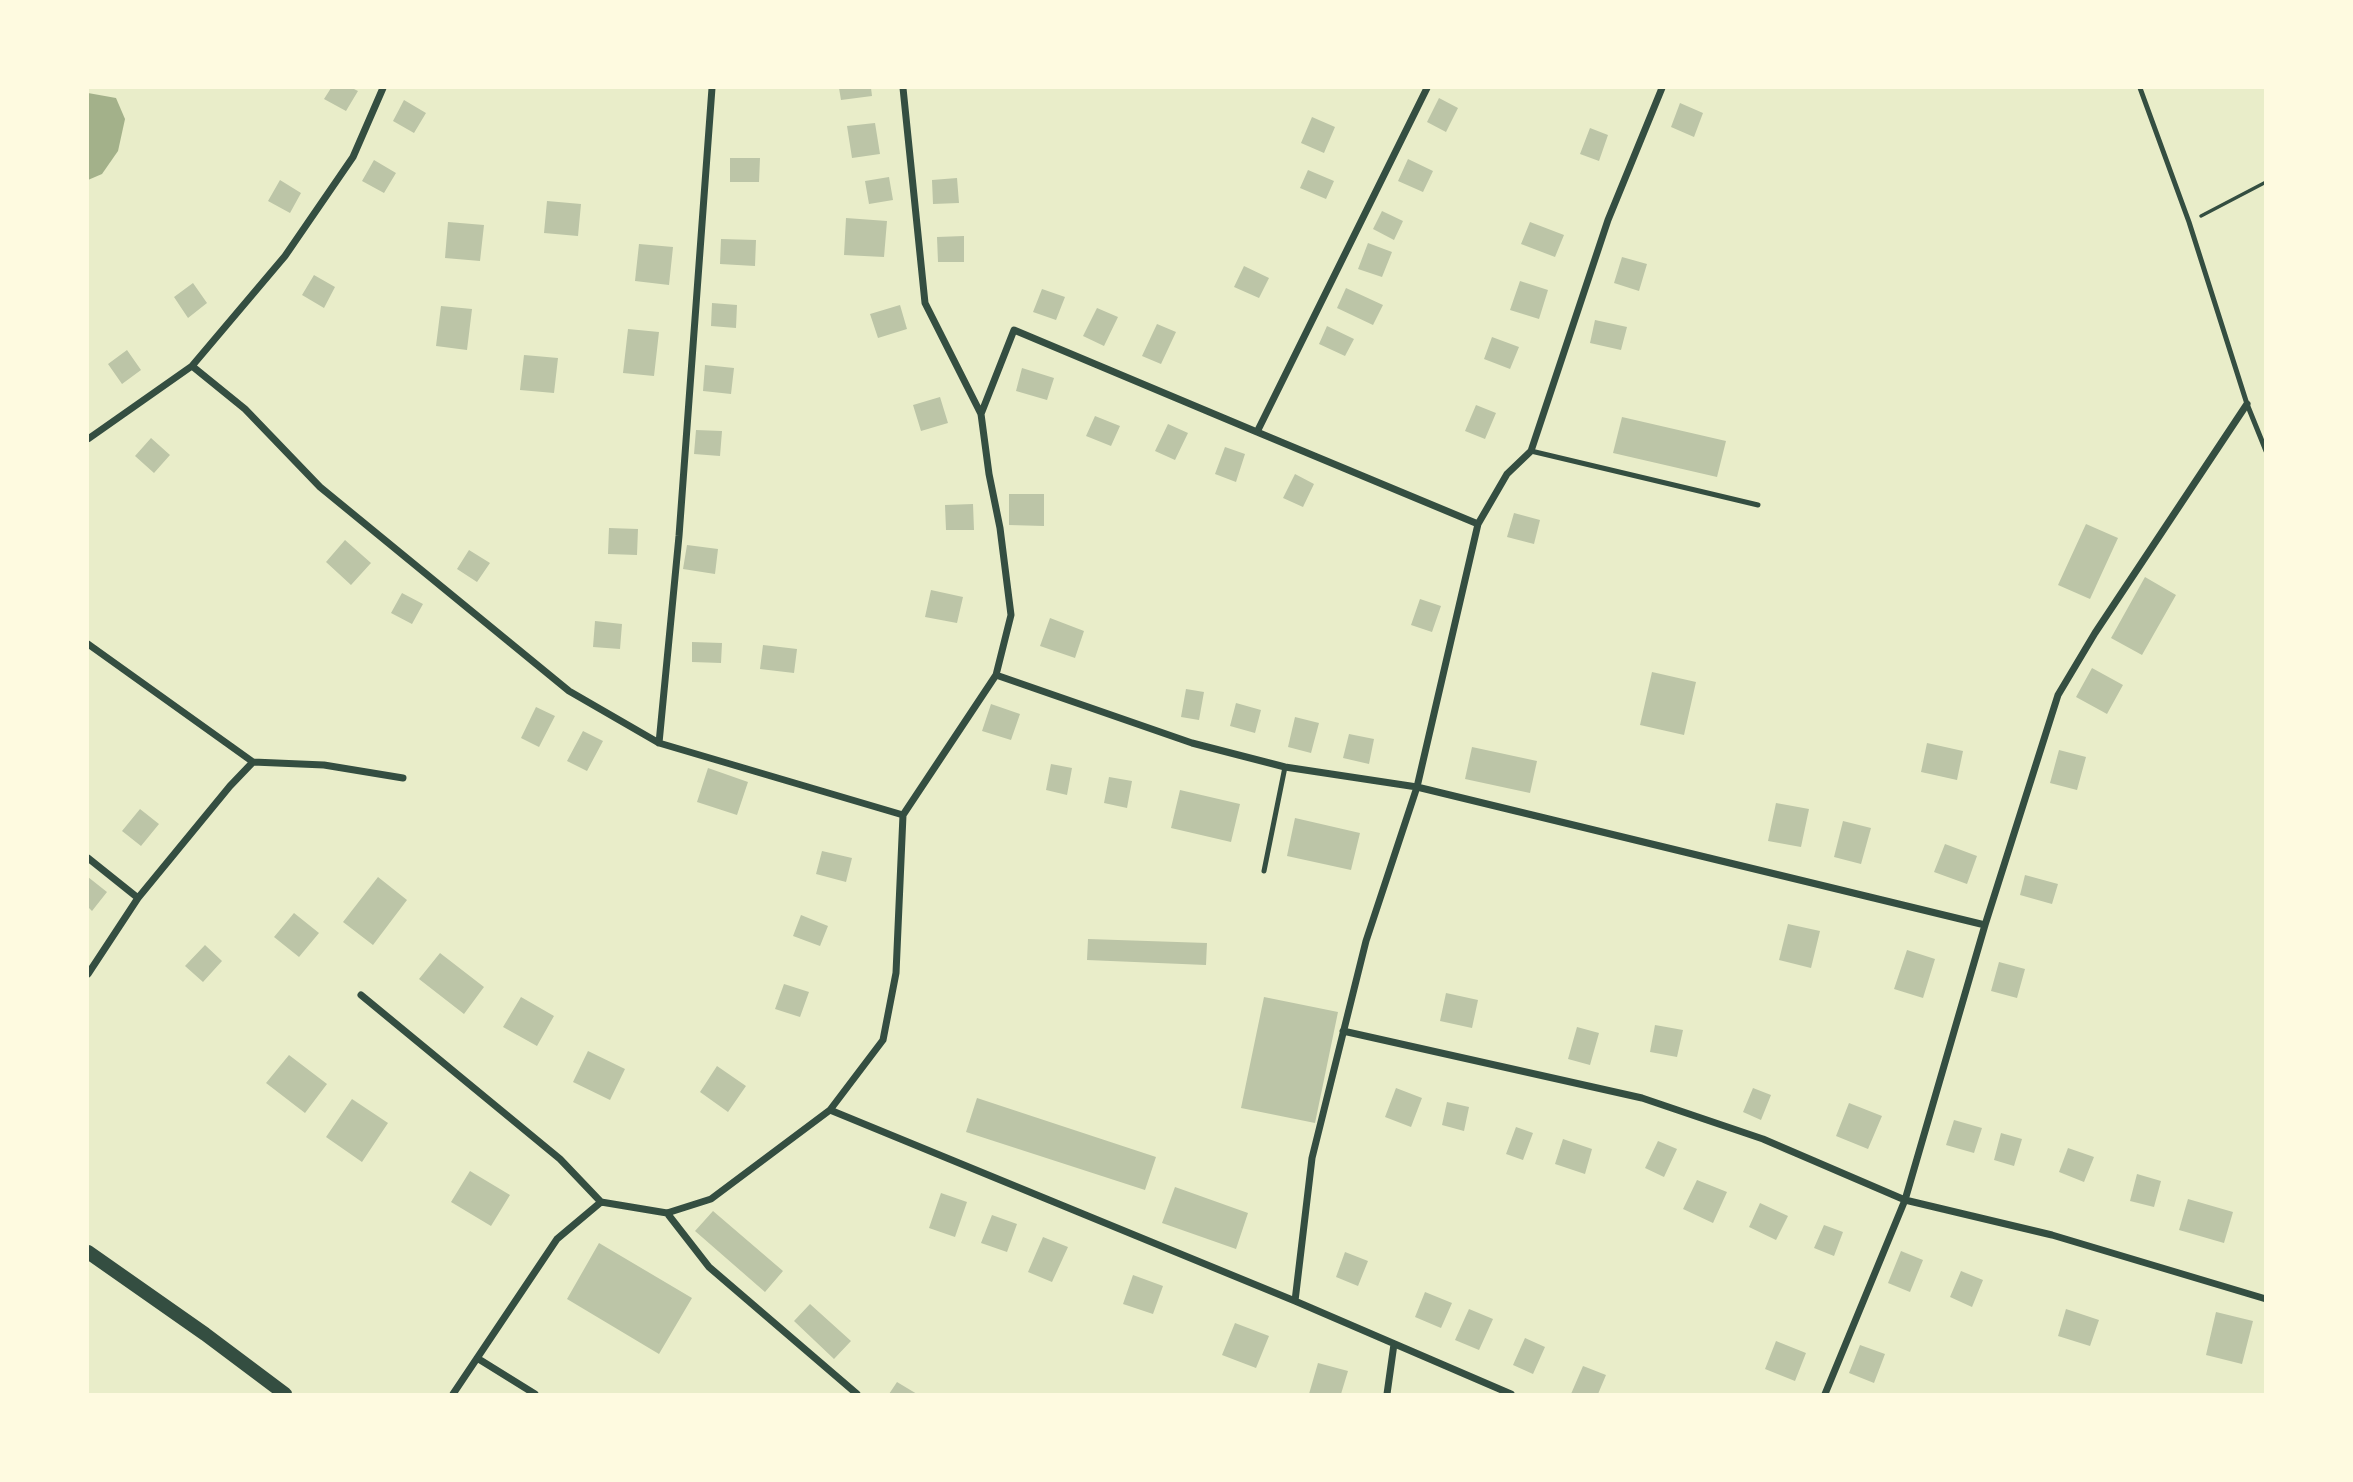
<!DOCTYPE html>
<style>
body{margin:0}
#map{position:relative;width:2353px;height:1482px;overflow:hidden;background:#e9edc9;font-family:Mulish,sans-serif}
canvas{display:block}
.frame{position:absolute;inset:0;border:89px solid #fefae0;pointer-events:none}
</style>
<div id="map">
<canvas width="2353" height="1482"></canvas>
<div class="frame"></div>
</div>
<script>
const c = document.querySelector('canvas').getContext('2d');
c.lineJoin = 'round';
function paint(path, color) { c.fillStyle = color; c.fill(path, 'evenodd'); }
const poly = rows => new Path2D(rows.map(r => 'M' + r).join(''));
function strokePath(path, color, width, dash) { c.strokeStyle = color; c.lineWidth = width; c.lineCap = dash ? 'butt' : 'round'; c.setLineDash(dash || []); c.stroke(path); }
paint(poly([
 [88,93,116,98,125,119,118,151,102,174,88,180]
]), '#a3b18a');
paint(poly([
 [331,88,352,88,358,91,346,111,324,99],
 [839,88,871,88,872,96,841,100],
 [1439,98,1458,108,1446,132,1427,122],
 [404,100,426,113,414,133,393,121],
 [1680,103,1703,113,1694,137,1671,127],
 [1312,117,1335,127,1324,153,1301,143],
 [875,123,880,154,852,158,847,126],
 [1590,128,1608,135,1599,161,1580,154],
 [730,158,760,158,759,182,730,182],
 [1408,159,1433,171,1423,192,1398,181],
 [374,160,396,173,384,193,362,181],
 [1308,170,1334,181,1326,199,1300,188],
 [889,177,893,200,869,204,865,181],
 [957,178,959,203,933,204,932,180],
 [280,180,301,193,290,213,268,201],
 [547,201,581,204,578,236,544,233],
 [1382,211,1403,221,1394,240,1373,229],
 [846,218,887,221,884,257,844,255],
 [448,222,484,225,480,261,445,258],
 [1530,222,1564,235,1555,257,1521,244],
 [964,236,964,262,938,262,937,237],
 [721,239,756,240,755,266,720,264],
 [1368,243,1392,252,1382,277,1358,269],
 [639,244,673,247,669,285,635,281],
 [1622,257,1647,264,1639,291,1614,283],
 [1244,266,1269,278,1259,298,1234,287],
 [314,275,335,287,324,308,302,295],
 [1520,281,1548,290,1539,319,1510,310],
 [193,283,207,303,188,318,174,297],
 [1346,288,1383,305,1373,325,1337,308],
 [1042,289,1065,297,1056,320,1033,312],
 [712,303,737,305,736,328,711,326],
 [900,305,907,329,878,338,870,314],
 [441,306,472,309,467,350,436,346],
 [1097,308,1118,317,1104,346,1083,336],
 [1595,320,1627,327,1621,350,1590,343],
 [1157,324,1176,332,1161,364,1142,356],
 [1327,326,1354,339,1345,356,1319,344],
 [628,329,659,332,654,376,623,373],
 [1492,337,1519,347,1510,369,1484,359],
 [127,350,141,370,122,384,108,364],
 [524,355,558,358,554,393,520,390],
 [705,365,734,368,731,394,703,391],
 [1022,368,1054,378,1047,400,1016,391],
 [940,397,948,423,921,431,913,405],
 [1476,405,1496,413,1485,439,1465,431],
 [1095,416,1120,426,1111,446,1086,436],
 [1622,417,1726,441,1717,477,1613,453],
 [1168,424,1188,433,1175,460,1155,451],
 [696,430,722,431,720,456,694,454],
 [151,438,170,455,154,473,135,456],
 [1225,447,1245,454,1236,482,1215,474],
 [1295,474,1314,484,1303,507,1283,498],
 [1009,494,1044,494,1044,526,1009,525],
 [973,504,974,530,946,530,945,505],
 [1514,513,1540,520,1534,544,1507,537],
 [2086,524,2118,538,2090,599,2058,585],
 [609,528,638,529,637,555,608,554],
 [345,540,371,563,351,585,326,562],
 [687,545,718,549,715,574,683,569],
 [469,550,490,563,477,582,457,569],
 [2145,577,2176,595,2142,655,2111,638],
 [931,590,963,597,957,623,925,617],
 [402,593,423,604,412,624,391,613],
 [1420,599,1441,606,1432,632,1411,625],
 [1050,618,1084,631,1075,658,1040,646],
 [595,621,622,624,620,649,593,647],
 [692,642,722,643,721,663,692,662],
 [763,645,797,649,794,673,760,669],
 [2092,668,2123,685,2107,714,2076,697],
 [1652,672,1696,682,1684,735,1640,725],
 [1186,689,1204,692,1199,720,1181,717],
 [1236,703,1261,710,1255,733,1230,726],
 [991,704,1020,714,1011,740,982,731],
 [536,707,555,716,539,747,521,738],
 [1295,717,1319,723,1311,753,1288,747],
 [583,731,603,741,587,771,567,761],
 [1349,734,1374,739,1369,764,1343,758],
 [1927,743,1963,751,1957,780,1921,772],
 [1472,747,1537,761,1530,793,1465,779],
 [2059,750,2086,757,2077,790,2050,783],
 [1051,764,1072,768,1067,795,1046,790],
 [708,768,748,782,737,815,697,802],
 [1109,777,1132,781,1127,808,1104,803],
 [1180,790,1240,804,1231,842,1171,828],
 [1776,803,1809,809,1801,847,1768,841],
 [140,809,159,824,141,846,122,831],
 [1295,818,1360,833,1351,870,1287,856],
 [1843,821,1871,828,1861,864,1834,857],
 [1945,844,1977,856,1967,884,1934,872],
 [822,851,852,858,846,882,816,874],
 [2025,875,2058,884,2052,904,2020,895],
 [88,877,107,892,92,911,88,907],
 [378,877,407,900,373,945,343,922],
 [294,913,319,933,299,957,274,937],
 [801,915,828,926,820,946,793,936],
 [1788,924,1820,931,1811,968,1779,960],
 [1088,939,1207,943,1206,965,1087,960],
 [205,945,222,961,203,982,185,966],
 [1907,950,1935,959,1923,998,1894,989],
 [440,953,484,987,464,1014,419,979],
 [1999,962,2025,969,2017,998,1991,991],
 [784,984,809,992,800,1017,775,1009],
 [1446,993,1478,1000,1472,1028,1440,1021],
 [521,997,554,1016,537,1046,503,1027],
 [1264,997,1338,1012,1315,1123,1241,1108],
 [1655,1025,1683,1030,1677,1057,1650,1052],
 [1577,1027,1599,1033,1590,1065,1568,1059],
 [588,1051,625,1069,610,1100,573,1082],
 [289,1055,327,1084,305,1113,266,1083],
 [717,1066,746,1086,728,1112,700,1092],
 [1396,1088,1422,1098,1411,1127,1385,1117],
 [1753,1088,1771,1095,1761,1120,1743,1112],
 [977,1098,1156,1157,1145,1190,966,1132],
 [352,1099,388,1123,362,1162,326,1137],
 [1447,1102,1469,1107,1464,1131,1442,1125],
 [1849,1103,1882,1116,1868,1149,1836,1136],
 [1954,1120,1982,1128,1974,1153,1946,1145],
 [1516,1127,1533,1133,1523,1160,1506,1154],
 [2001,1133,2022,1139,2014,1166,1994,1160],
 [1563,1139,1592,1149,1585,1174,1555,1164],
 [1658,1141,1677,1149,1664,1177,1645,1168],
 [2068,1148,2094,1157,2084,1182,2059,1172],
 [470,1171,510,1195,491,1226,451,1202],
 [2137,1174,2161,1181,2154,1207,2130,1201],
 [1697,1180,1727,1192,1713,1223,1683,1209],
 [1175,1187,1248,1213,1236,1249,1162,1223],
 [941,1193,967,1202,955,1237,929,1228],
 [2188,1199,2233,1212,2224,1243,2179,1230],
 [1760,1203,1788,1216,1776,1240,1749,1227],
 [713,1211,783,1271,765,1292,695,1231],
 [992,1215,1017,1224,1007,1252,981,1243],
 [1824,1225,1843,1232,1834,1256,1814,1248],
 [1043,1237,1068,1247,1052,1282,1028,1272],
 [599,1243,692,1298,659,1354,567,1299],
 [1901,1251,1923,1260,1910,1292,1888,1283],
 [1345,1252,1368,1261,1358,1286,1336,1277],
 [1961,1271,1983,1280,1972,1307,1950,1297],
 [1133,1275,1163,1286,1153,1314,1123,1304],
 [1425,1292,1452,1303,1441,1328,1415,1317],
 [810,1304,851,1341,834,1359,794,1321],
 [1469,1309,1493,1319,1479,1350,1455,1340],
 [2066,1309,2099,1320,2090,1346,2058,1336],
 [2216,1312,2253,1321,2242,1364,2206,1355],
 [1235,1323,1269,1336,1256,1368,1222,1355],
 [1525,1338,1545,1347,1533,1374,1513,1365],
 [1776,1341,1806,1353,1795,1381,1765,1369],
 [1860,1345,1885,1354,1874,1383,1849,1373],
 [1318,1363,1348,1371,1341,1394,1309,1394],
 [1583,1366,1606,1375,1598,1394,1571,1394],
 [897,1382,917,1394,889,1394]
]), '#bcc5a7');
strokePath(poly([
 [2201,216,2266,182]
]), '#344e41', 3.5);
strokePath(poly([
 [2140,88,2189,222,2247,404,2266,451],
 [1531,451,1758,505],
 [1264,871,1285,767]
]), '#344e41', 5);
strokePath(poly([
 [192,366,245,409,320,487,569,691,659,743,903,815],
 [981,414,1014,330,1257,432,1427,88],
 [1257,432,1478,524],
 [88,439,192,366,285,256,353,157,383,88],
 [88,644,253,762,324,765,403,778],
 [996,675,1192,743,1285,767,1417,787,1985,925],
 [659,743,679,536,712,88],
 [88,858,138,898],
 [88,974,138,898,230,786,253,762],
 [361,995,560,1159,601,1202],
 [1343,1031,1642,1098,1763,1139,1905,1200,2052,1235,2266,1299],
 [830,1110,1295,1301,1511,1394],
 [667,1213,709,1267,857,1394],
 [1295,1301,1312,1158,1366,941,1417,787,1478,524,1507,474,1531,451,1608,220,1662,88],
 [477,1358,535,1394],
 [453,1394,557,1239,601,1202,667,1213,711,1199,830,1110,883,1040,896,973,903,815,996,675,1011,615,1000,528,989,474,981,414,925,303,903,88],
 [1387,1394,1394,1344],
 [1825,1394,1905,1200,1985,925,2058,695,2095,633,2247,404]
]), '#344e41', 7);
strokePath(poly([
 [88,1252,205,1334,285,1394]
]), '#344e41', 14);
</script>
